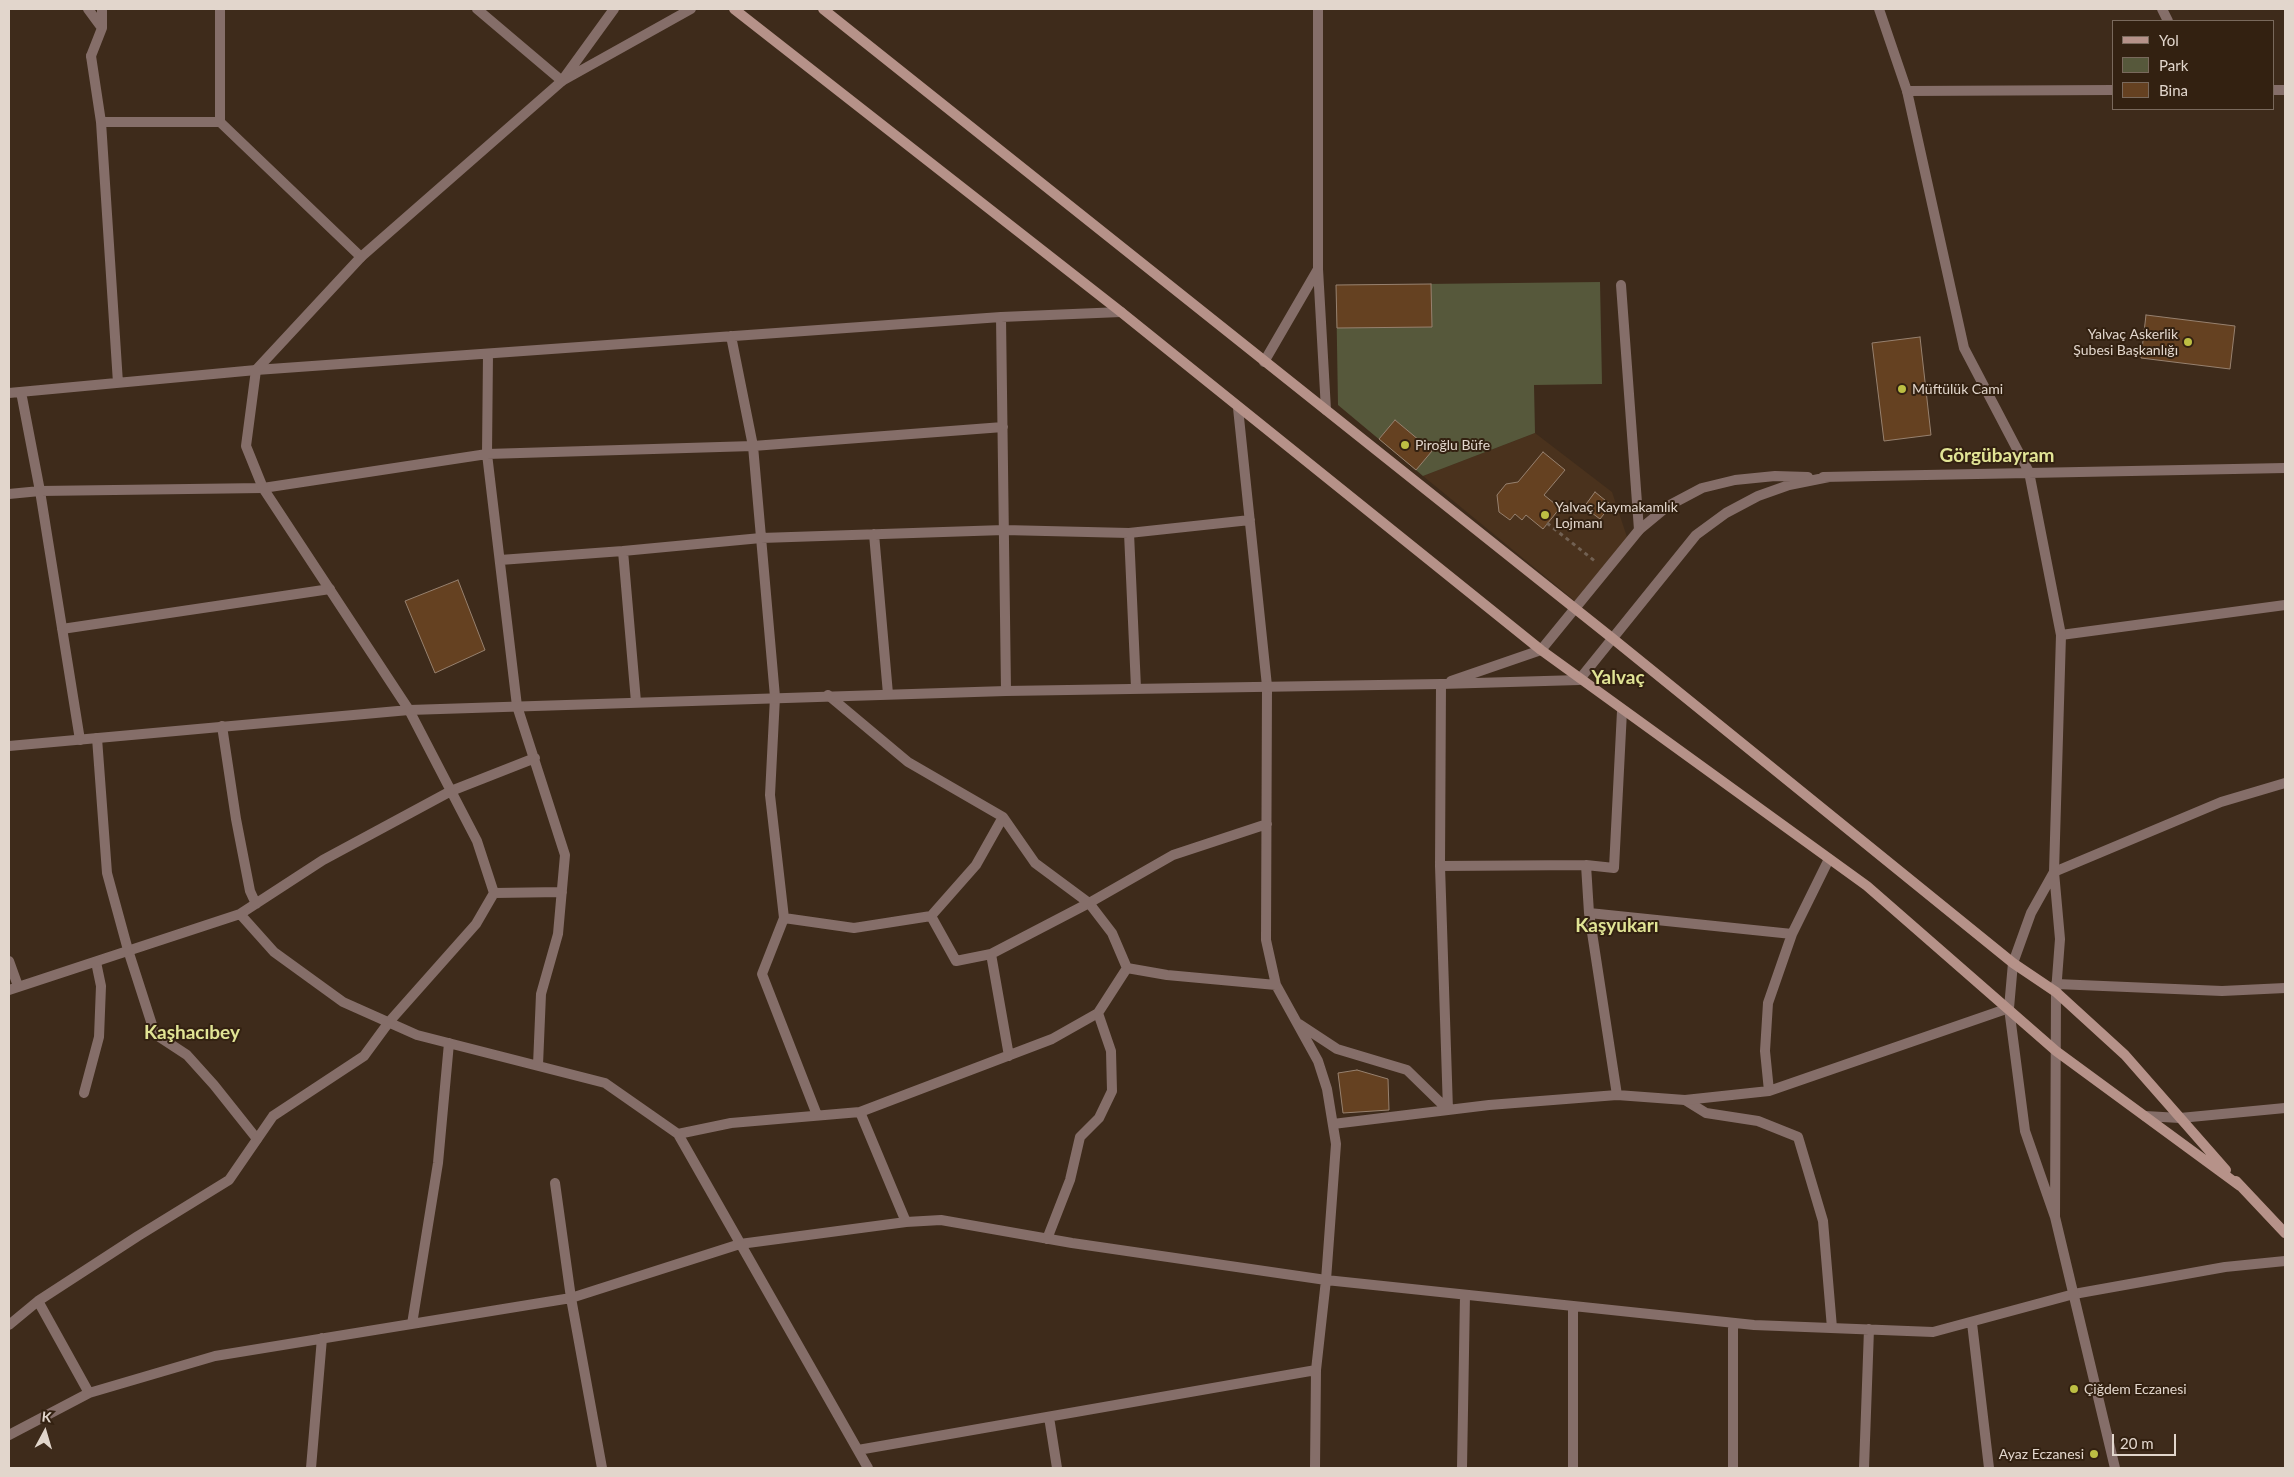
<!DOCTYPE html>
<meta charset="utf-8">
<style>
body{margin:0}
#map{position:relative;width:2294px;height:1477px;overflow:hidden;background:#3e2b1b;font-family:Lato,sans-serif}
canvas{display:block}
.frame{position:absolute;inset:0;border:10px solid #e2d6cc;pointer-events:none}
.legend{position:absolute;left:2112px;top:20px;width:162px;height:90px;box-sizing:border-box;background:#332111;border:1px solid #79695c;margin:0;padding:6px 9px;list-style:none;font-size:15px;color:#e2d6cc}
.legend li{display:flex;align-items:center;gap:10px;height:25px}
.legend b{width:25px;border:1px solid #79695c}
.north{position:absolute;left:20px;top:1407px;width:50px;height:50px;-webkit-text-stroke:4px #332111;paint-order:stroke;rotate:6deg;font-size:14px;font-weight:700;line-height:20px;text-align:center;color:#e2d6cc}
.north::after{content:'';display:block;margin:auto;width:18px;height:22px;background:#e2d6cc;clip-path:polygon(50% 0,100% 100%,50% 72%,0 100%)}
.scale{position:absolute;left:2112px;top:1434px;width:64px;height:22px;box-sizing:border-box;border:2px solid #e2d6cc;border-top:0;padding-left:6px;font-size:15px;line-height:18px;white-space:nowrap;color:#e2d6cc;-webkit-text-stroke:4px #332111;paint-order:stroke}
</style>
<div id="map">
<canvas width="2294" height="1477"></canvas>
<div class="frame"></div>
<ul class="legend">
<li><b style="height:6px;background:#b69289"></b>Yol</li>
<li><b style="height:14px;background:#56583b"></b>Park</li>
<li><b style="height:14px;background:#654121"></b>Bina</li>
</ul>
<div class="north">K</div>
<div class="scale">20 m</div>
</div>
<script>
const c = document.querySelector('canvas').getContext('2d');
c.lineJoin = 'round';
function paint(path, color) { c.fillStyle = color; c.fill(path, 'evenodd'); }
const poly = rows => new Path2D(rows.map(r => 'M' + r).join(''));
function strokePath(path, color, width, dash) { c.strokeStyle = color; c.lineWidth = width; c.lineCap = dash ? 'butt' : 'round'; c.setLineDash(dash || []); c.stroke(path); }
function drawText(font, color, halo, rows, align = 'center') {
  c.font = font + ' Lato,sans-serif'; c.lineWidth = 4; c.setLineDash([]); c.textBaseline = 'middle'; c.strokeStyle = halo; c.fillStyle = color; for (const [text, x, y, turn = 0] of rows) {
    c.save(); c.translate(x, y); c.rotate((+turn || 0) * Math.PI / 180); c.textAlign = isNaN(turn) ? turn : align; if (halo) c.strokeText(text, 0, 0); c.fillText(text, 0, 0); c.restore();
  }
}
paint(poly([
 [1535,433,1612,492,1627,537,1575,601,1423,476]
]), '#4a321d');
paint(poly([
 [1600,282,1602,384,1534,385,1535,433,1423,476,1338,405,1336,285]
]), '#56583b');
const building = poly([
 [1431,284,1432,327,1337,328,1336,285,1431,284],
 [2146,315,2235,326,2230,369,2141,358,2146,315],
 [1920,337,1931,435,1884,441,1872,343,1920,337],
 [1395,420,1432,451,1416,470,1379,439,1395,420],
 [1543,452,1565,470,1544,495,1560,508,1543,529,1526,515,1522,520,1515,514,1510,520,1499,512,1497,495,1506,484,1518,482,1543,452],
 [1595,492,1611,505,1600,519,1584,507,1595,492],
 [458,580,485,650,435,673,405,601,458,580],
 [1357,1070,1388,1079,1389,1110,1343,1113,1338,1073,1357,1070]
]);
paint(building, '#654121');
strokePath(building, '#97816f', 1);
strokePath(poly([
 [1547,523,1596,562]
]), '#726153', 3, [4, 4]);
strokePath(poly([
 [88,9,102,28],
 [91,56,102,28,102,9],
 [128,950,155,1034,187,1055,214,1085,257,1139],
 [84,1093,99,1037,101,986,96,962],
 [1685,1100,1706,1113,1758,1121,1798,1137,1823,1221,1832,1328]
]), '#856e69', 10);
strokePath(poly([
 [220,9,220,122,361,257],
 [477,9,562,81],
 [1318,9,1318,269],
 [2162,9,2168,21],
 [91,56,101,122,118,383],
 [2273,90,2285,90],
 [1907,91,2113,90],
 [101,122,220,122],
 [1621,285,1639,530],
 [1001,317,1006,691],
 [731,336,753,446,775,697,770,795,784,918,762,974,817,1115],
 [488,354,487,454,517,706,565,855,558,934,541,994,538,1065],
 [1264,362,1318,269,1326,410],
 [21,392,40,491,80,740],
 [9,393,256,370,1001,317,1121,312],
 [1238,408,1267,686,1266,940,1276,985,1318,1061,1327,1089,1336,1144,1326,1280,1316,1370,1315,1468],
 [9,494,40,491,263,488,487,454,753,446,1003,427],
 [1129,533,1136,688],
 [874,534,888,694],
 [623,551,636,702],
 [500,560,623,551,761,538,1004,530,1129,533,1250,520],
 [62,629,330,589],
 [2061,635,2285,605],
 [1441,684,1440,866,1448,1110],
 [828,695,908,762,1003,817,1035,863,1089,903,1112,933,1127,968,1167,975,1276,985],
 [222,726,236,819,250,891,256,904],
 [97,738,107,873,128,950],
 [1586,865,1614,868,1622,711],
 [1440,866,1586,865,1589,913,1617,1095],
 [2054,872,2221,802,2285,783],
 [494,893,562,892],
 [1589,913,1792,934],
 [240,914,274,952,343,1002,417,1035,605,1083,678,1134,868,1468],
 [931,916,956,961,991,954,1089,903,1173,855,1267,824],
 [784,918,854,928,931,916,976,865,1003,817],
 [991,954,1009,1056],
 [9,961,18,986],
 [2056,984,2222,991,2285,988],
 [9,990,240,914,323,860,451,791,535,758],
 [1299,1024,1337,1049,1407,1070,1448,1110],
 [1769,1091,1765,1051,1768,1003,1792,934,1829,859],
 [860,1112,906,1222],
 [2145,1116,2180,1118,2285,1108],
 [1333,1124,1489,1105,1617,1095,1685,1100,1769,1091,2009,1008],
 [678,1134,731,1123,860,1112,1052,1039,1098,1013,1127,968],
 [555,1183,571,1298,602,1468],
 [1047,1239,1070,1180,1080,1137,1099,1118,1112,1091,1111,1051,1098,1013],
 [38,1301,89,1393],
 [1733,1323,1733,1468],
 [1972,1323,1989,1468],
 [412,1324,438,1163,449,1043],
 [9,1325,38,1301,138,1236,229,1180,273,1116,364,1056,389,1022,476,924,494,893,477,841,409,710],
 [1049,1417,1057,1468],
 [9,1435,89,1393,215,1356,571,1298,740,1244,906,1222,941,1220,1072,1243,1326,1280,1754,1325,1933,1332,2074,1294,2225,1267,2285,1261],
 [858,1450,1316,1370],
 [311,1468,322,1338],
 [1462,1468,1465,1295],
 [1573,1468,1573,1306],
 [1864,1468,1869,1329]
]), '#856e69', 10);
strokePath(poly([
 [1879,9,1907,91,1964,348,2029,472,2061,635,2054,872],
 [564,78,614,9],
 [1823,477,2285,468],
 [1451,681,1541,650,1639,530,1668,506,1702,488,1735,480,1775,476,1808,477],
 [409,710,263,488,246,446,256,370,361,257,562,81,691,9],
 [9,746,409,710,1006,691,1441,684,1579,680,1696,535,1726,513,1758,496,1789,485,1829,477],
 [2055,1217,2056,992,2060,939,2054,872,2031,913,2013,963,2009,1008,2025,1131,2055,1217,2115,1468]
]), '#856e69', 10);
strokePath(poly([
 [734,9,1121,312,1541,650,1867,886,2056,1051,2240,1186],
 [823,9,1612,638,2013,963,2056,992,2125,1055,2226,1170],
 [2236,1181,2285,1233]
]), '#b69289', 10);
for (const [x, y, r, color] of [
 [2188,342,5,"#bdbf43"],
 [1902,389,5,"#bdbf43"],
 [1405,445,5,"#bdbf43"],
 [1545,515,5,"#bdbf43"],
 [2074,1389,5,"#bdbf43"],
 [2094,1454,5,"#bdbf43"]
]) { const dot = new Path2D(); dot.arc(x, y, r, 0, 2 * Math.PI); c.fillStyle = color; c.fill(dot); strokePath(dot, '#332111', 2); }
drawText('14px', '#e2d6cc', '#332111', [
 ["Yalvaç Askerlik",2178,334,"right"],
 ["Şubesi Başkanlığı",2178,350,"right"],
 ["Müftülük Cami",1912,389],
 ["Piroğlu Büfe",1415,445],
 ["Yalvaç Kaymakamlık",1555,507],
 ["Lojmanı",1555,523],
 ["Çiğdem Eczanesi",2084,1389],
 ["Ayaz Eczanesi",2084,1454,"right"]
], 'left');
drawText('bold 19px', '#e1e495', '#332111', [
 ["Görgübayram",1997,456],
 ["Yalvaç",1618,678],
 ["Kaşyukarı",1617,926],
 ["Kaşhacıbey",192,1033]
]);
</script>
